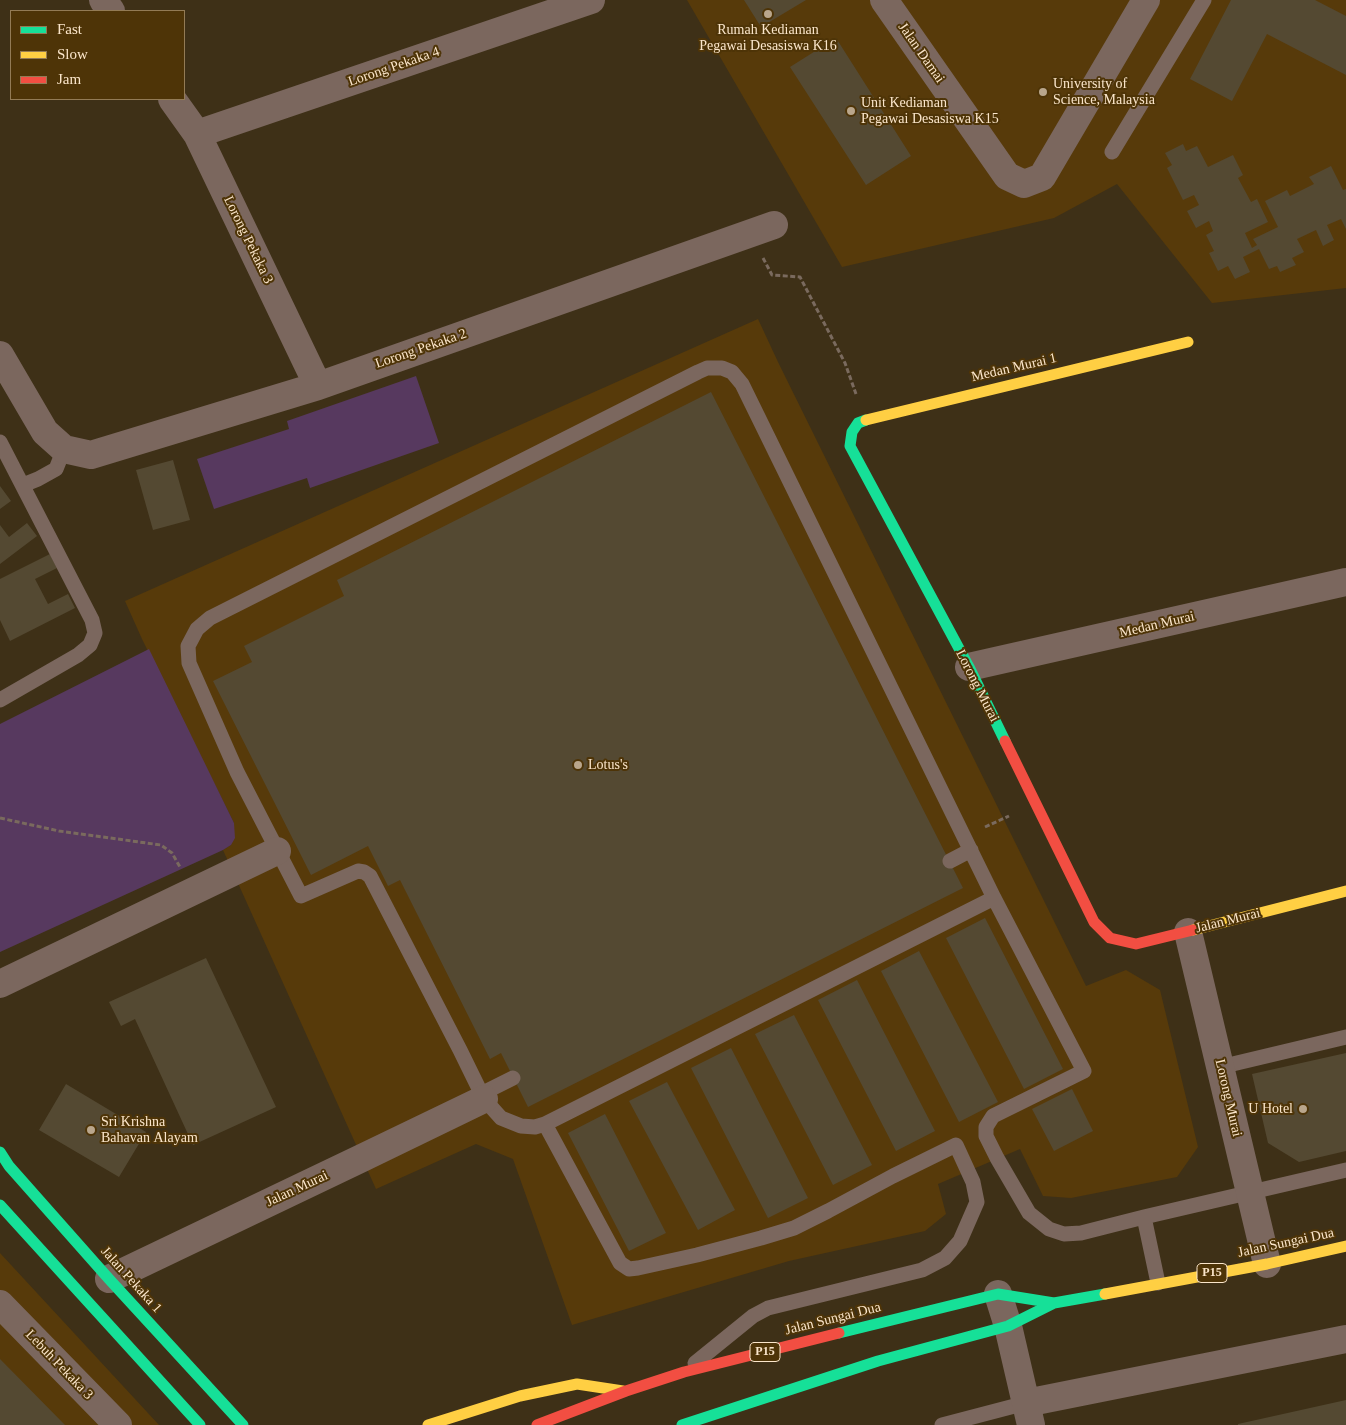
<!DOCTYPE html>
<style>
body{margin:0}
#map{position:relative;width:1346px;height:1425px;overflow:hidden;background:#3e3017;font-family:Georgia,serif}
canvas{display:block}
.legend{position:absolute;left:10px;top:10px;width:175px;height:90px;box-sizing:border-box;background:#4e3407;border:1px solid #937b55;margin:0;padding:6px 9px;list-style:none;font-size:15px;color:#fbe6cb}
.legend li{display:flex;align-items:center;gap:10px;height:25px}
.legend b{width:25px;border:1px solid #937b55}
</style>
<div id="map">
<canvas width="1346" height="1425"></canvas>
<ul class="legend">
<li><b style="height:6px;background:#16e098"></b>Fast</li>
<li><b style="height:6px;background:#ffcf43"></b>Slow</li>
<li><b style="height:6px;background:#f24e42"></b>Jam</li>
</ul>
</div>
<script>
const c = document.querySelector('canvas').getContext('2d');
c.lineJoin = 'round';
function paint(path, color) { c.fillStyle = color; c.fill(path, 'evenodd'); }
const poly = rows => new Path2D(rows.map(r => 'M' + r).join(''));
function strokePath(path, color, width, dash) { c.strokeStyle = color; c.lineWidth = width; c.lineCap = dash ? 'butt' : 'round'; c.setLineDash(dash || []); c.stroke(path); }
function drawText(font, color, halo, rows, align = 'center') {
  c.font = font + ' Georgia,serif'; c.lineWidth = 4; c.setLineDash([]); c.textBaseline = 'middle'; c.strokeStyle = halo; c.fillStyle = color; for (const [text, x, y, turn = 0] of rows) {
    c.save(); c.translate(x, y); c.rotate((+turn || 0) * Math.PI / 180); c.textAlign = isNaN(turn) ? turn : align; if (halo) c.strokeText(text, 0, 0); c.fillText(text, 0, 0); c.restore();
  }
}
paint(poly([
 [687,0,1346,0,1346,288,1212,303,1117,184,1054,218,842,267],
 [758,319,778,362,1086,986,1126,970,1160,990,1198,1147,1177,1177,1071,1198,1043,1196,1020,1149,938,1184,946,1214,925,1231,789,1261,572,1325,513,1159,476,1144,376,1189,223,850,231,845,234,823,142,639,125,601],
 [0,1253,159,1425,0,1425]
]), '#573a0a');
paint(poly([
 [416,376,439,443,310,488,307,478,214,509,197,459,289,429,287,421],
 [149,649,234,823,235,838,231,845,223,850,0,952,0,724]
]), '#57395f');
paint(poly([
 [744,0,806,0,761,27],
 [1231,0,1315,0,1346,16,1346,75,1267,34,1232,101,1190,79],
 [836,38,911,156,866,185,790,67],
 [1183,144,1186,151,1197,146,1208,167,1233,155,1243,175,1238,178,1251,202,1257,199,1268,222,1245,233,1252,248,1257,245,1253,239,1278,227,1265,201,1287,190,1290,196,1314,184,1309,177,1331,166,1343,190,1346,189,1346,229,1341,219,1327,225,1334,240,1323,246,1316,230,1297,239,1304,252,1292,258,1296,265,1280,272,1277,266,1269,269,1259,249,1243,257,1250,272,1235,279,1228,266,1218,271,1209,253,1214,251,1206,235,1213,231,1209,221,1196,228,1187,211,1199,205,1194,195,1183,200,1167,168,1172,165,1165,153],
 [711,392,963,888,528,1107,501,1053,490,1059,400,880,388,886,368,846,311,875,213,681,252,662,244,646,344,596,337,580],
 [173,460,190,520,153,530,136,470],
 [0,486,11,501,0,509],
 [27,523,37,536,0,564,0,525,9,537],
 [50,554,57,568,35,579,48,604,68,594,75,608,10,641,0,620,0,579],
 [985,918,1063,1069,1024,1089,946,938],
 [919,951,998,1102,959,1122,881,971],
 [206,958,276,1107,193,1145,135,1019,121,1026,109,1002],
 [857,980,935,1131,896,1151,818,1000],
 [794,1015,872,1165,833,1185,755,1034],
 [731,1048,808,1198,768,1218,691,1068],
 [1346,1053,1346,1151,1299,1162,1268,1143,1252,1074],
 [667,1082,735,1210,698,1230,629,1101],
 [66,1084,146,1132,119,1177,39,1130],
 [1072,1089,1093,1131,1054,1151,1032,1109],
 [605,1114,666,1233,629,1251,568,1133],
 [0,1359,65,1425,0,1425],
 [1346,1400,1346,1425,1238,1425,1238,1424]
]), '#544932');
strokePath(poly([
 [763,258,772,275,800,277,845,363,856,394],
 [0,818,59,831,161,845,172,853,180,867],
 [985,827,1009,816]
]), '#7a6a5e', 3, [5, 2.5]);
strokePath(poly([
 [1112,152,1204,0],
 [0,442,92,620,95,633,90,645,78,655,0,700],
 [23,485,38,479,56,469,64,449],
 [950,861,971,850],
 [994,898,545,1124,535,1127,521,1126,501,1118,484,1099,460,1050,370,876,364,872,358,871,301,896,237,772,189,663,188,646,197,629,210,618,698,372,707,368,722,368,732,372,742,384,994,898,1084,1071,993,1116,986,1127,986,1136,997,1158,1029,1213,1049,1229,1064,1234,1081,1233,1144,1217,1346,1170],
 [1220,1067,1346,1037],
 [481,1094,513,1078],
 [545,1124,620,1263,629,1269,638,1268,697,1255,761,1238,794,1228,828,1211,893,1176,956,1145,973,1182,977,1202,960,1241,945,1258,922,1270,768,1308,753,1316,695,1363],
 [1144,1217,1158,1283],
 [942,1425,1026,1403]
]), '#7b675e', 15);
strokePath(poly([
 [103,0,111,11],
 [884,0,1007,176,1024,184,1042,177,1146,0],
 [172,99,197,134,318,386],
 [197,134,591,0],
 [0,355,45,432,64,449,91,455,318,386,774,225],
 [969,667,1346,582],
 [1188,932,1267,1264],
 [0,984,277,851],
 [109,1279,362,1158,484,1099],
 [998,1294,1008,1326,1031,1425],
 [0,1304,118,1425],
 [1026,1403,1346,1339]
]), '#7b675e', 28);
strokePath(poly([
 [866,420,858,423,852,432,850,446,969,667,1005,741],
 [0,1152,9,1166,109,1279,243,1425],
 [0,1205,200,1425],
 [839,1333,998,1294,1054,1303],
 [682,1425,878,1361,1008,1326,1054,1303,1105,1294]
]), '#16e098', 11);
strokePath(poly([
 [866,420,1188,342],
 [1193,930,1346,891],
 [1105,1294,1267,1264,1346,1246],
 [428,1425,520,1396,577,1384,623,1391]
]), '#ffcf43', 11);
strokePath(poly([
 [1005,741,1094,922,1110,938,1136,944,1193,930],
 [537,1425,626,1391,684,1372,839,1333]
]), '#f24e42', 11);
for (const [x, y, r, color] of [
 [768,14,5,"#b9a68c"],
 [1043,92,5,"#b9a68c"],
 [851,111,5,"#b9a68c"],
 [578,765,5,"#b9a68c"],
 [1303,1109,5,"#b9a68c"],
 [91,1130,5,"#b9a68c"]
]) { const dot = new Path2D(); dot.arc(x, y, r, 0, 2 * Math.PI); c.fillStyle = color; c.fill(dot); strokePath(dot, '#4e3407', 2); }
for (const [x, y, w] of [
 [1212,1273,30],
 [765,1352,30]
]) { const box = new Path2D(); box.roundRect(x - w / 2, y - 9.5, w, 19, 4); c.fillStyle = '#4e3407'; c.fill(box); strokePath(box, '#fbe6cb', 1); }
drawText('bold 12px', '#fbe6cb', null, [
 ["P15",1212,1273],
 ["P15",765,1352]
]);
drawText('14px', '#fbe6cb', '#4e3407', [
 ["Rumah Kediaman",768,30,"center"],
 ["Pegawai Desasiswa K16",768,46,"center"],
 ["University of",1053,84],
 ["Science, Malaysia",1053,100],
 ["Unit Kediaman",861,103],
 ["Pegawai Desasiswa K15",861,119],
 ["Lotus's",588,765],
 ["U Hotel",1293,1109,"right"],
 ["Sri Krishna",101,1122],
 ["Bahavan Alayam",101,1138]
], 'left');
drawText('14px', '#fbe6cb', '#4e3407', [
 ["Jalan Damai",921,53,55],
 ["Lorong Pekaka 4",394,67,-19],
 ["Lorong Pekaka 3",248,240,64],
 ["Lorong Pekaka 2",421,349,-19],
 ["Medan Murai 1",1014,368,-13],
 ["Medan Murai",1157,625,-13],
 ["Lorong Murai",977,686,63],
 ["Jalan Murai",1228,921,-14],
 ["Lorong Murai",1228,1098,77],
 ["Jalan Murai",297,1189,-25],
 ["Jalan Sungai Dua",1286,1243,-12],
 ["Jalan Pekaka 1",131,1280,48],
 ["Jalan Sungai Dua",833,1319,-14],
 ["Lebuh Pekaka 3",59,1365,46]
]);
</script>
